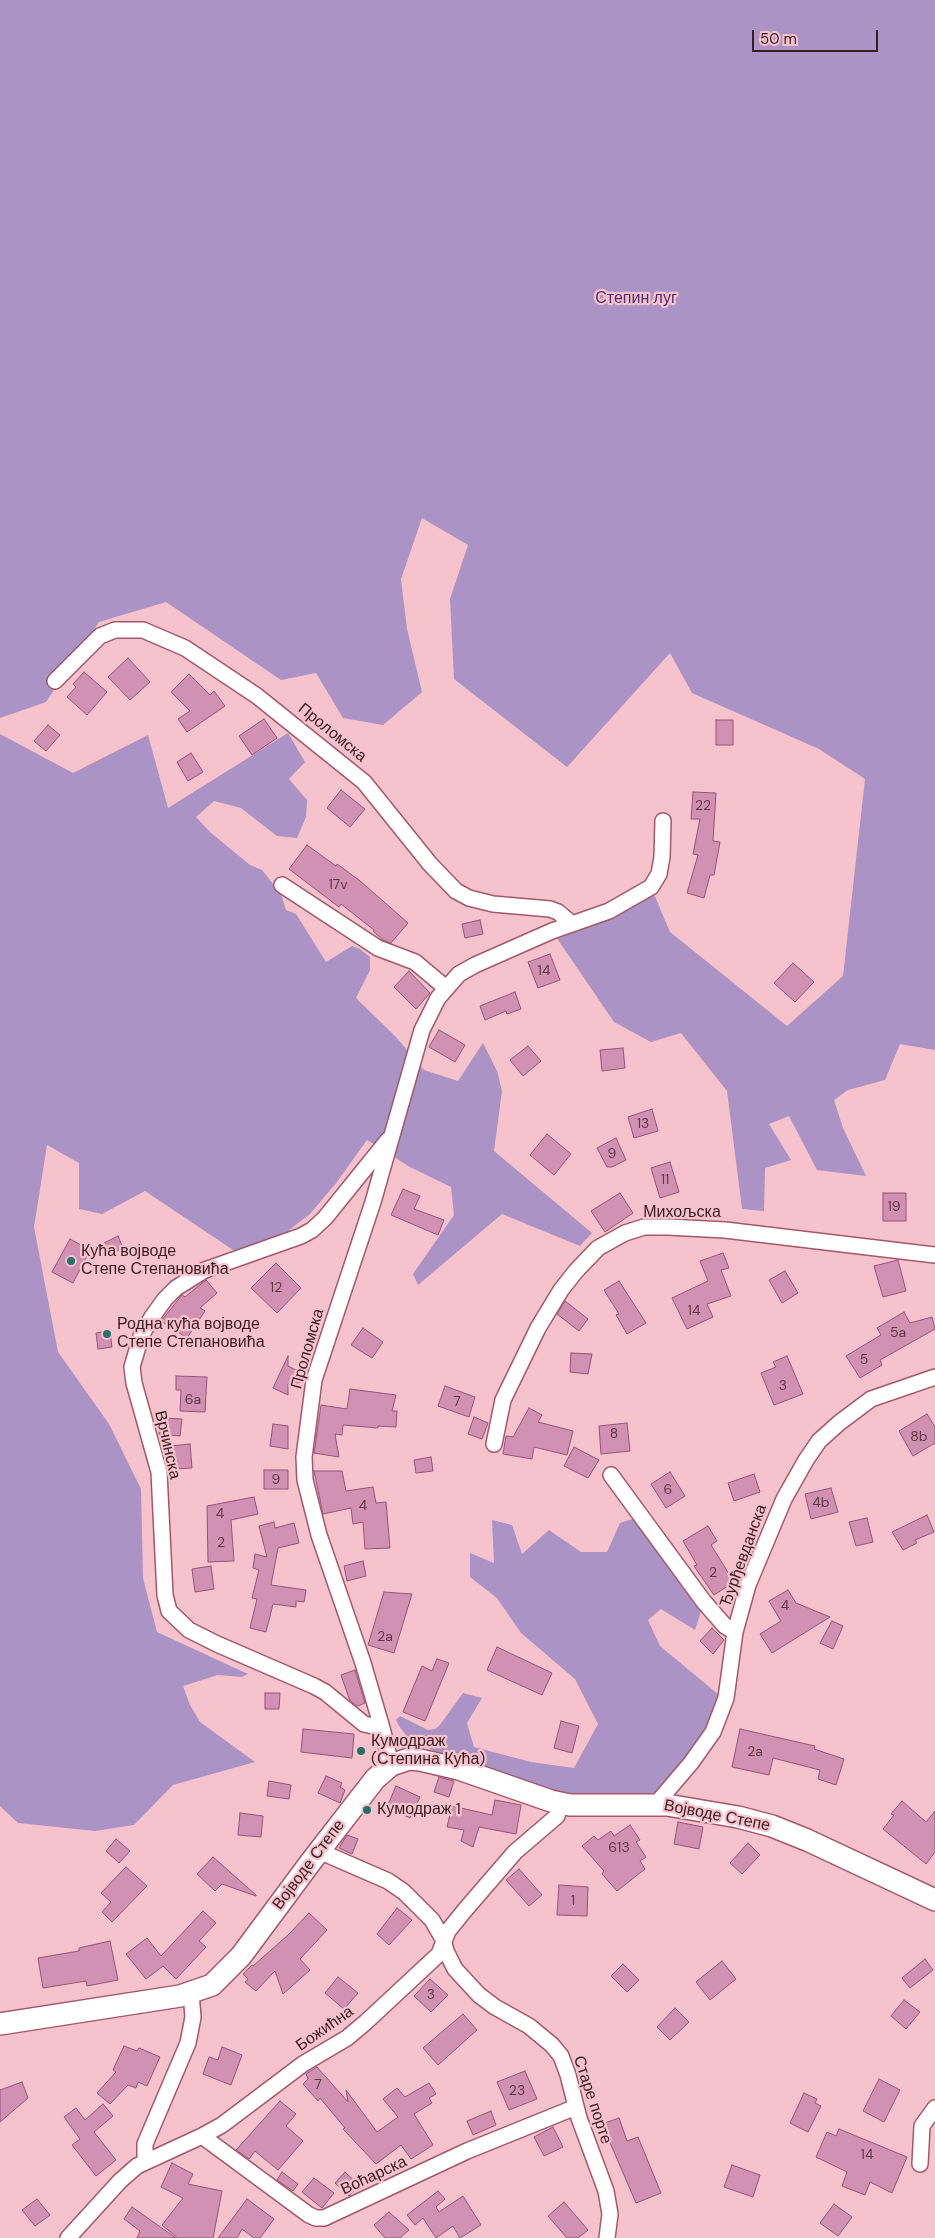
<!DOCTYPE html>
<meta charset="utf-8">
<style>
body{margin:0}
#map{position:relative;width:935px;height:2238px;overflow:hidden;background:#f6c2cb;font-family:"DM Sans",sans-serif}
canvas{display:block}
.scale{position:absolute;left:752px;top:30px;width:126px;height:22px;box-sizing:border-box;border:2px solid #3b1b22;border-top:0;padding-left:6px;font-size:15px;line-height:18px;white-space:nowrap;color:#3b1b22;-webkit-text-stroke:4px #f6c2cb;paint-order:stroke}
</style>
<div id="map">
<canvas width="935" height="2238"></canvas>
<div class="scale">50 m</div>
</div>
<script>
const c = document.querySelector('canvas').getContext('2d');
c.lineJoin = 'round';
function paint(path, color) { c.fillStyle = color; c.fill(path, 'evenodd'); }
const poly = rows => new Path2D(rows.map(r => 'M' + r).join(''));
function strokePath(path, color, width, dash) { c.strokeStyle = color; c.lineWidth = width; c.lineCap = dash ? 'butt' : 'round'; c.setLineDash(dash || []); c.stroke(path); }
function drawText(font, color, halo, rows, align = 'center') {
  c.font = font + ' "DM Sans",sans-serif'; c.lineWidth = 4.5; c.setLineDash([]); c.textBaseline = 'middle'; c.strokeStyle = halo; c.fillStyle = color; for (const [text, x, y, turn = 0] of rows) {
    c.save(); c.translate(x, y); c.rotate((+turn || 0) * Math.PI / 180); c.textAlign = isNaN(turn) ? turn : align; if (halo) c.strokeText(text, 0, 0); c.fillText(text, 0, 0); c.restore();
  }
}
paint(poly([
 [0,0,935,0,935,1050,900,1044,885,1080,848,1090,834,1100,843,1128,866,1176,817,1170,789,1116,769,1124,791,1160,765,1168,764,1211,742,1209,727,1091,681,1033,651,1042,614,1022,552,931,651,887,670,932,787,1026,843,976,865,779,819,749,692,693,670,653,567,767,454,679,450,599,468,545,422,518,401,579,407,629,422,692,383,725,343,718,316,673,281,680,166,602,99,622,46,702,0,718],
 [288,733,305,762,289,779,307,800,306,817,297,838,277,836,241,808,214,801,196,817,210,832,250,865,262,870,281,894,286,910,296,914,326,962,352,946,360,949,370,957,370,970,356,998,396,1037,424,1070,458,1081,483,1043,497,1071,502,1091,494,1151,592,1233,580,1246,502,1214,418,1285,413,1274,454,1215,451,1187,410,1167,367,1140,337,1182,310,1214,266,1248,242,1256,145,1191,102,1214,79,1209,79,1163,47,1145,34,1227,58,1352,109,1424,141,1489,143,1578,157,1632,248,1674,242,1677,218,1675,183,1686,190,1705,200,1722,255,1762,173,1785,134,1825,95,1831,18,1823,0,1806,0,734,73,773,148,735,168,808],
 [642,1516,704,1602,695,1630,661,1609,648,1620,660,1646,725,1700,713,1732,656,1796,561,1796,448,1759,407,1736,399,1726,396,1720,400,1716,428,1730,435,1729,439,1726,463,1693,482,1698,467,1723,474,1747,531,1762,574,1768,598,1724,575,1679,521,1633,497,1598,470,1577,470,1553,494,1563,492,1520,512,1525,522,1554,549,1530,581,1552,607,1552,620,1523]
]), '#ab93c5');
const building = poly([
 [128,658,150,682,130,700,108,677,128,658],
 [84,672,107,692,87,715,67,697,76,687,73,684,84,672],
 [189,674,210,695,214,691,225,706,187,732,178,719,190,711,171,692,189,674],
 [264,719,277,738,252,755,239,736,264,719],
 [716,720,733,720,733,745,716,745,716,720],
 [48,725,60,735,46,751,34,741,48,725],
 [191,753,203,772,188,781,177,762,191,753],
 [341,790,365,809,350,827,327,808,341,790],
 [693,792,716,793,713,841,720,842,714,875,710,875,704,898,687,893,698,855,693,854,700,819,691,819,693,792],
 [307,845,336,866,337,864,359,880,408,923,391,943,383,940,373,931,374,930,341,904,339,907,289,869,307,845],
 [480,920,483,934,465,938,462,924,480,920],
 [550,954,560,980,538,988,528,962,550,954],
 [793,963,814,982,795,1002,774,983,793,963],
 [409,971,430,993,416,1009,394,987,409,971],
 [515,992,521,1009,507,1014,506,1011,485,1020,480,1006,515,992],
 [439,1030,465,1045,455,1062,429,1047,439,1030],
 [528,1046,541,1061,523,1076,510,1060,528,1046],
 [623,1048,625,1068,602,1071,600,1050,623,1048],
 [652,1109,658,1131,634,1138,628,1117,652,1109],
 [547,1134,571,1154,554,1175,530,1155,547,1134],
 [616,1138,626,1160,612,1167,607,1167,597,1148,616,1138],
 [670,1162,679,1192,660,1198,651,1168,670,1162],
 [403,1189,420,1196,414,1209,444,1220,438,1235,391,1215,403,1189],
 [620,1193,633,1213,605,1232,591,1211,620,1193],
 [883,1193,906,1193,906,1221,883,1221,883,1193],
 [118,1236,123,1248,109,1255,104,1243,118,1236],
 [70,1239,90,1250,73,1283,52,1272,70,1239],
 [723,1253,729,1268,721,1270,731,1296,707,1304,713,1317,687,1329,672,1298,708,1281,700,1261,723,1253],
 [898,1260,906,1291,883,1297,874,1266,898,1260],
 [276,1263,301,1288,277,1313,251,1288,276,1263],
 [785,1271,798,1293,782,1303,769,1280,785,1271],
 [206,1280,217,1293,200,1308,205,1311,187,1338,161,1321,182,1295,185,1297,206,1280],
 [619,1281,646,1323,627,1334,616,1315,619,1314,604,1290,619,1281],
 [565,1301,588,1319,579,1331,557,1314,565,1301],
 [904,1312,910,1323,932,1317,935,1329,880,1360,882,1365,860,1378,846,1356,881,1335,877,1328,904,1312],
 [363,1328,383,1342,372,1358,351,1345,363,1328],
 [110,1331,112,1347,98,1349,96,1333,110,1331],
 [571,1353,592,1354,588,1374,570,1372,571,1353],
 [288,1356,288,1366,306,1375,304,1382,288,1384,288,1395,273,1388,288,1356],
 [787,1356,803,1394,774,1405,761,1373,776,1367,773,1362,787,1356],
 [176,1376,207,1377,205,1412,180,1411,181,1390,176,1390,176,1376],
 [445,1386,475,1397,469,1417,438,1406,445,1386],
 [350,1389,396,1395,392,1411,397,1411,396,1427,378,1426,378,1428,343,1425,342,1435,335,1434,339,1457,314,1453,321,1405,347,1409,350,1389],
 [529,1408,542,1415,538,1422,573,1431,567,1455,534,1447,532,1459,503,1454,506,1436,513,1437,529,1408],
 [927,1414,935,1427,935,1443,913,1456,899,1431,927,1414],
 [474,1417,488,1423,482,1439,468,1434,474,1417],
 [161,1418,182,1419,180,1436,159,1434,161,1418],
 [627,1423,630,1451,601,1454,599,1426,627,1423],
 [273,1424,288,1426,288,1449,270,1446,273,1424],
 [190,1444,192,1468,173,1469,171,1446,190,1444],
 [574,1447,599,1460,588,1478,564,1466,574,1447],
 [431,1457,433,1471,416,1473,414,1460,431,1457],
 [264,1470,288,1470,288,1489,264,1489,264,1470],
 [314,1471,342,1471,346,1491,373,1487,376,1503,386,1502,390,1548,365,1549,363,1522,353,1524,351,1508,323,1514,314,1471],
 [670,1472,685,1496,666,1508,651,1484,670,1472],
 [754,1474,760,1492,734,1501,728,1483,754,1474],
 [831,1488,838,1512,811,1519,805,1494,831,1488],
 [254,1497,258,1514,231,1520,234,1561,208,1562,207,1506,254,1497],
 [927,1515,934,1532,915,1540,917,1543,903,1550,892,1532,927,1515],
 [867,1518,873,1542,856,1546,849,1522,867,1518],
 [274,1522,275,1528,294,1523,299,1543,278,1548,271,1585,306,1590,304,1602,296,1601,296,1607,273,1604,266,1632,250,1628,257,1599,252,1598,259,1570,253,1568,255,1554,267,1557,259,1526,274,1522],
 [708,1526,717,1541,711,1545,734,1582,714,1595,694,1566,697,1565,683,1541,708,1526],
 [363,1561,366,1576,347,1581,344,1566,363,1561],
 [211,1566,214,1589,195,1592,192,1569,211,1566],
 [788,1590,796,1603,830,1617,772,1653,760,1634,781,1621,769,1601,788,1590],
 [384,1592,412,1594,394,1653,368,1645,384,1592],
 [832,1621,843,1626,833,1649,820,1643,832,1621],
 [712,1628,724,1640,713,1654,700,1641,712,1628],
 [497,1647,552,1673,542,1695,487,1670,497,1647],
 [437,1659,449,1663,425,1721,403,1712,422,1666,432,1671,437,1659],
 [355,1670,365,1703,358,1706,350,1701,341,1675,355,1670],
 [265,1693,280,1693,279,1709,265,1709,265,1693],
 [561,1721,579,1726,572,1753,554,1748,561,1721],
 [303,1729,354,1734,352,1758,301,1752,303,1729],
 [740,1729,815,1746,814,1749,844,1759,836,1785,818,1779,820,1770,773,1758,769,1775,732,1767,740,1729],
 [326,1776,342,1783,340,1787,345,1790,340,1803,318,1793,326,1776],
 [439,1777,454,1781,449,1797,434,1792,439,1777],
 [269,1781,291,1785,289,1799,267,1796,269,1781],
 [396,1786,420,1797,410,1818,387,1807,396,1786],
 [495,1800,521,1805,516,1834,479,1827,473,1847,461,1841,464,1830,447,1827,452,1806,492,1815,495,1800],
 [902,1801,926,1822,935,1811,935,1852,926,1864,883,1829,894,1815,891,1814,902,1801],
 [240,1813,263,1816,261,1837,238,1835,240,1813],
 [678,1822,703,1827,699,1849,674,1844,678,1822],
 [630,1825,640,1840,636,1842,646,1857,640,1861,645,1869,617,1891,602,1874,604,1871,582,1846,594,1836,598,1840,611,1831,614,1836,630,1825],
 [347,1835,358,1839,352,1854,339,1848,347,1835],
 [116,1839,130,1851,119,1863,106,1851,116,1839],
 [748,1843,760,1855,742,1874,730,1863,748,1843],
 [213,1857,256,1895,256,1896,222,1884,215,1891,197,1874,213,1857],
 [126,1867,147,1886,112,1922,102,1912,111,1902,101,1893,126,1867],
 [519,1869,542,1895,529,1906,506,1880,519,1869],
 [559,1885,588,1887,587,1916,557,1915,559,1885],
 [397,1908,412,1920,389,1945,377,1934,397,1908],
 [203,1911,216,1923,199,1941,206,1947,176,1979,163,1966,146,1979,126,1954,147,1938,161,1956,203,1911],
 [309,1913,327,1930,300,1959,310,1970,283,1994,275,1971,256,1991,245,1982,248,1979,243,1974,252,1965,253,1966,288,1935,309,1913],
 [110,1941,118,1980,87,1986,86,1981,43,1988,38,1958,79,1951,79,1948,110,1941],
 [925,1959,933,1970,910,1988,902,1978,925,1959],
 [722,1961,736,1979,710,2000,696,1982,722,1961],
 [623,1964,639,1980,627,1992,611,1976,623,1964],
 [338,1977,358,1993,344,2009,325,1993,338,1977],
 [430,1979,448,1995,431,2012,414,1996,430,1979],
 [904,2000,920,2012,906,2029,891,2016,904,2000],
 [675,2008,689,2022,670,2040,657,2027,675,2008],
 [463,2014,477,2030,438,2065,423,2048,463,2014],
 [124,2046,137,2051,139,2048,160,2057,147,2086,138,2082,136,2088,128,2085,110,2104,97,2093,116,2072,113,2070,124,2046],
 [222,2047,242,2055,231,2085,203,2074,209,2057,218,2060,222,2047],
 [317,2067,348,2102,346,2090,377,2132,398,2117,383,2099,397,2088,405,2097,429,2083,436,2094,429,2098,432,2103,414,2114,433,2145,411,2159,401,2145,376,2164,343,2129,345,2128,320,2098,318,2101,303,2084,308,2079,306,2074,317,2067],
 [525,2071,537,2099,509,2110,497,2082,525,2071],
 [879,2079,900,2090,884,2122,863,2111,879,2079],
 [22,2082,28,2098,0,2122,0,2090,22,2082],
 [804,2093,817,2099,815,2103,821,2106,808,2132,790,2123,804,2093],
 [280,2101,296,2114,286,2126,303,2141,278,2170,255,2151,249,2159,236,2150,280,2101],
 [103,2104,113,2116,94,2132,116,2160,96,2176,72,2145,80,2139,64,2117,76,2108,85,2120,103,2104],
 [491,2111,496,2125,473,2135,467,2121,491,2111],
 [619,2118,627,2141,638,2137,661,2193,636,2203,602,2124,619,2118],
 [553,2127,563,2147,544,2156,534,2137,553,2127],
 [839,2129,907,2157,892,2193,870,2182,865,2195,842,2186,847,2172,816,2157,827,2132,836,2136,839,2129],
 [172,2163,193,2174,188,2184,222,2191,213,2238,178,2238,162,2225,183,2198,161,2187,172,2163],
 [732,2165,760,2175,753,2197,724,2187,732,2165],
 [282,2172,298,2184,293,2191,277,2180,282,2172],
 [345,2172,359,2185,349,2196,335,2183,345,2172],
 [314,2178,334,2193,322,2208,302,2192,314,2178],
 [438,2191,445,2199,436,2207,439,2212,463,2196,481,2225,460,2238,453,2226,436,2238,423,2218,415,2225,407,2215,438,2191],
 [37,2199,50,2215,35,2226,22,2210,37,2199],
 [247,2199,274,2219,260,2238,254,2238,242,2229,237,2238,218,2238,247,2199],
 [564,2202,588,2230,578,2238,567,2238,548,2216,564,2202],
 [834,2204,852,2217,838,2236,820,2223,834,2204],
 [132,2207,176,2238,137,2238,140,2231,124,2219,132,2207],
 [389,2212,409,2230,400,2238,385,2238,374,2225,389,2212]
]);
paint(building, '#d091b2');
strokePath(building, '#975379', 1);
const street = poly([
 [55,681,100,636,115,630,143,630,185,648,257,696,364,782,430,864,456,891,469,898,493,904,550,909,558,912,571,923],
 [282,885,378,948,415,962,446,988],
 [388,1140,325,1218,312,1230,301,1236,205,1270,176,1288,165,1299,152,1317,141,1336,132,1367,134,1383,159,1472,165,1595,169,1611,189,1630,217,1644,314,1686,325,1692,364,1724,382,1728,391,1765],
 [494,1444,503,1400,538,1328,561,1290,576,1271,598,1248,625,1233,644,1227,668,1227,725,1230,935,1255],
 [611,1475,704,1602,725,1626,735,1632],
 [382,1728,363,1663,319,1535,305,1480,304,1457,314,1380,373,1202,422,1030,438,998,459,974,475,965,552,931,609,911,651,887,659,874,662,857,663,821],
 [656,1804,691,1763,713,1732,726,1698,735,1632,748,1585,784,1499,806,1460,819,1441,839,1423,871,1399,935,1377],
 [319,1851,388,1881,404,1892,432,1920,443,1939,446,1951,455,1969,479,1995,495,2007,529,2026,552,2045,561,2056,568,2075,579,2118,606,2191,610,2214,607,2238],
 [202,2136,309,2215,316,2218,324,2218,467,2151,576,2107],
 [145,2162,145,2144,188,2043,193,2017,191,1993],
 [920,2164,922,2126,935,2108],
 [68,2238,120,2181,137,2166,202,2136,222,2125,303,2064,347,2038,366,2022,439,1954,448,1931,465,1910,515,1852,557,1816,561,1804]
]);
const secondary = poly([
 [0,2024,180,1996,212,1985,241,1956,310,1863,375,1779,391,1765,409,1759,420,1760,459,1769,551,1801,570,1805,667,1805,738,1817,772,1826,807,1840,935,1900]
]);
strokePath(street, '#a45869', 18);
strokePath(secondary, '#a45869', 24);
strokePath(street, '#fff', 15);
strokePath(secondary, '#fff', 21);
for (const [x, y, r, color] of [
 [71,1261,5,"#28716a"],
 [107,1334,5,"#28716a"],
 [361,1751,5,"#28716a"],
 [367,1810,5,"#28716a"]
]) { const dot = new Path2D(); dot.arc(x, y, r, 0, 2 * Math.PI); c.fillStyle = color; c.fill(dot); strokePath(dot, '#f6c2cb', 2); }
drawText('14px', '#603846', null, [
 ["22",703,806],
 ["17v",338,885],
 ["14",544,971],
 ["13",643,1124],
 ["9",612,1154],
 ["11",665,1180],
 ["19",894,1207],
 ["12",276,1288],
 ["14",694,1311],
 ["5a",898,1333],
 ["5",864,1360],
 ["3",783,1386],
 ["6a",193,1400],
 ["7",457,1402],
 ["8",614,1434],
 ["8b",919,1437],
 ["9",276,1480],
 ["6",668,1490],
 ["4b",821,1503],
 ["4",363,1506],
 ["4",220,1514],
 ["2",221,1543],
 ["2",713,1573],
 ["4",785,1606],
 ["2a",385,1637],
 ["2a",755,1752],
 ["613",619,1848],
 ["1",573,1901],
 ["3",431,1995],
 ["7",318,2085],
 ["23",517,2091],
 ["14",867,2155]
]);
drawText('16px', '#512c71', '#f6c2cb', [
 ["Степин луг",636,299]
]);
drawText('16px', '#3b1b22', '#f6c2cb', [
 ["Проломска",332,733,39],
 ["Михољска",682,1213],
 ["Проломска",308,1349,-74],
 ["Врчинска",167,1445,77],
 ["Ђурђевданска",744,1556,-70],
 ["Војводе Степе",717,1816,11],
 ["Војводе Степе",309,1865,-53],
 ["Божићна",325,2029,-35],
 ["Старе порте",592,2100,72],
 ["Воћарска",374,2176,-25]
]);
drawText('16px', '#3b1b22', '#f6c2cb', [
 ["Кућа војводе",81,1252],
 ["Степе Степановића",81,1270],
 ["Родна кућа војводе",117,1325],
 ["Степе Степановића",117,1343],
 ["Кумодраж",371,1742],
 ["(Степина Кућа)",371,1760],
 ["Кумодраж 1",377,1810]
], 'left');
</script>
